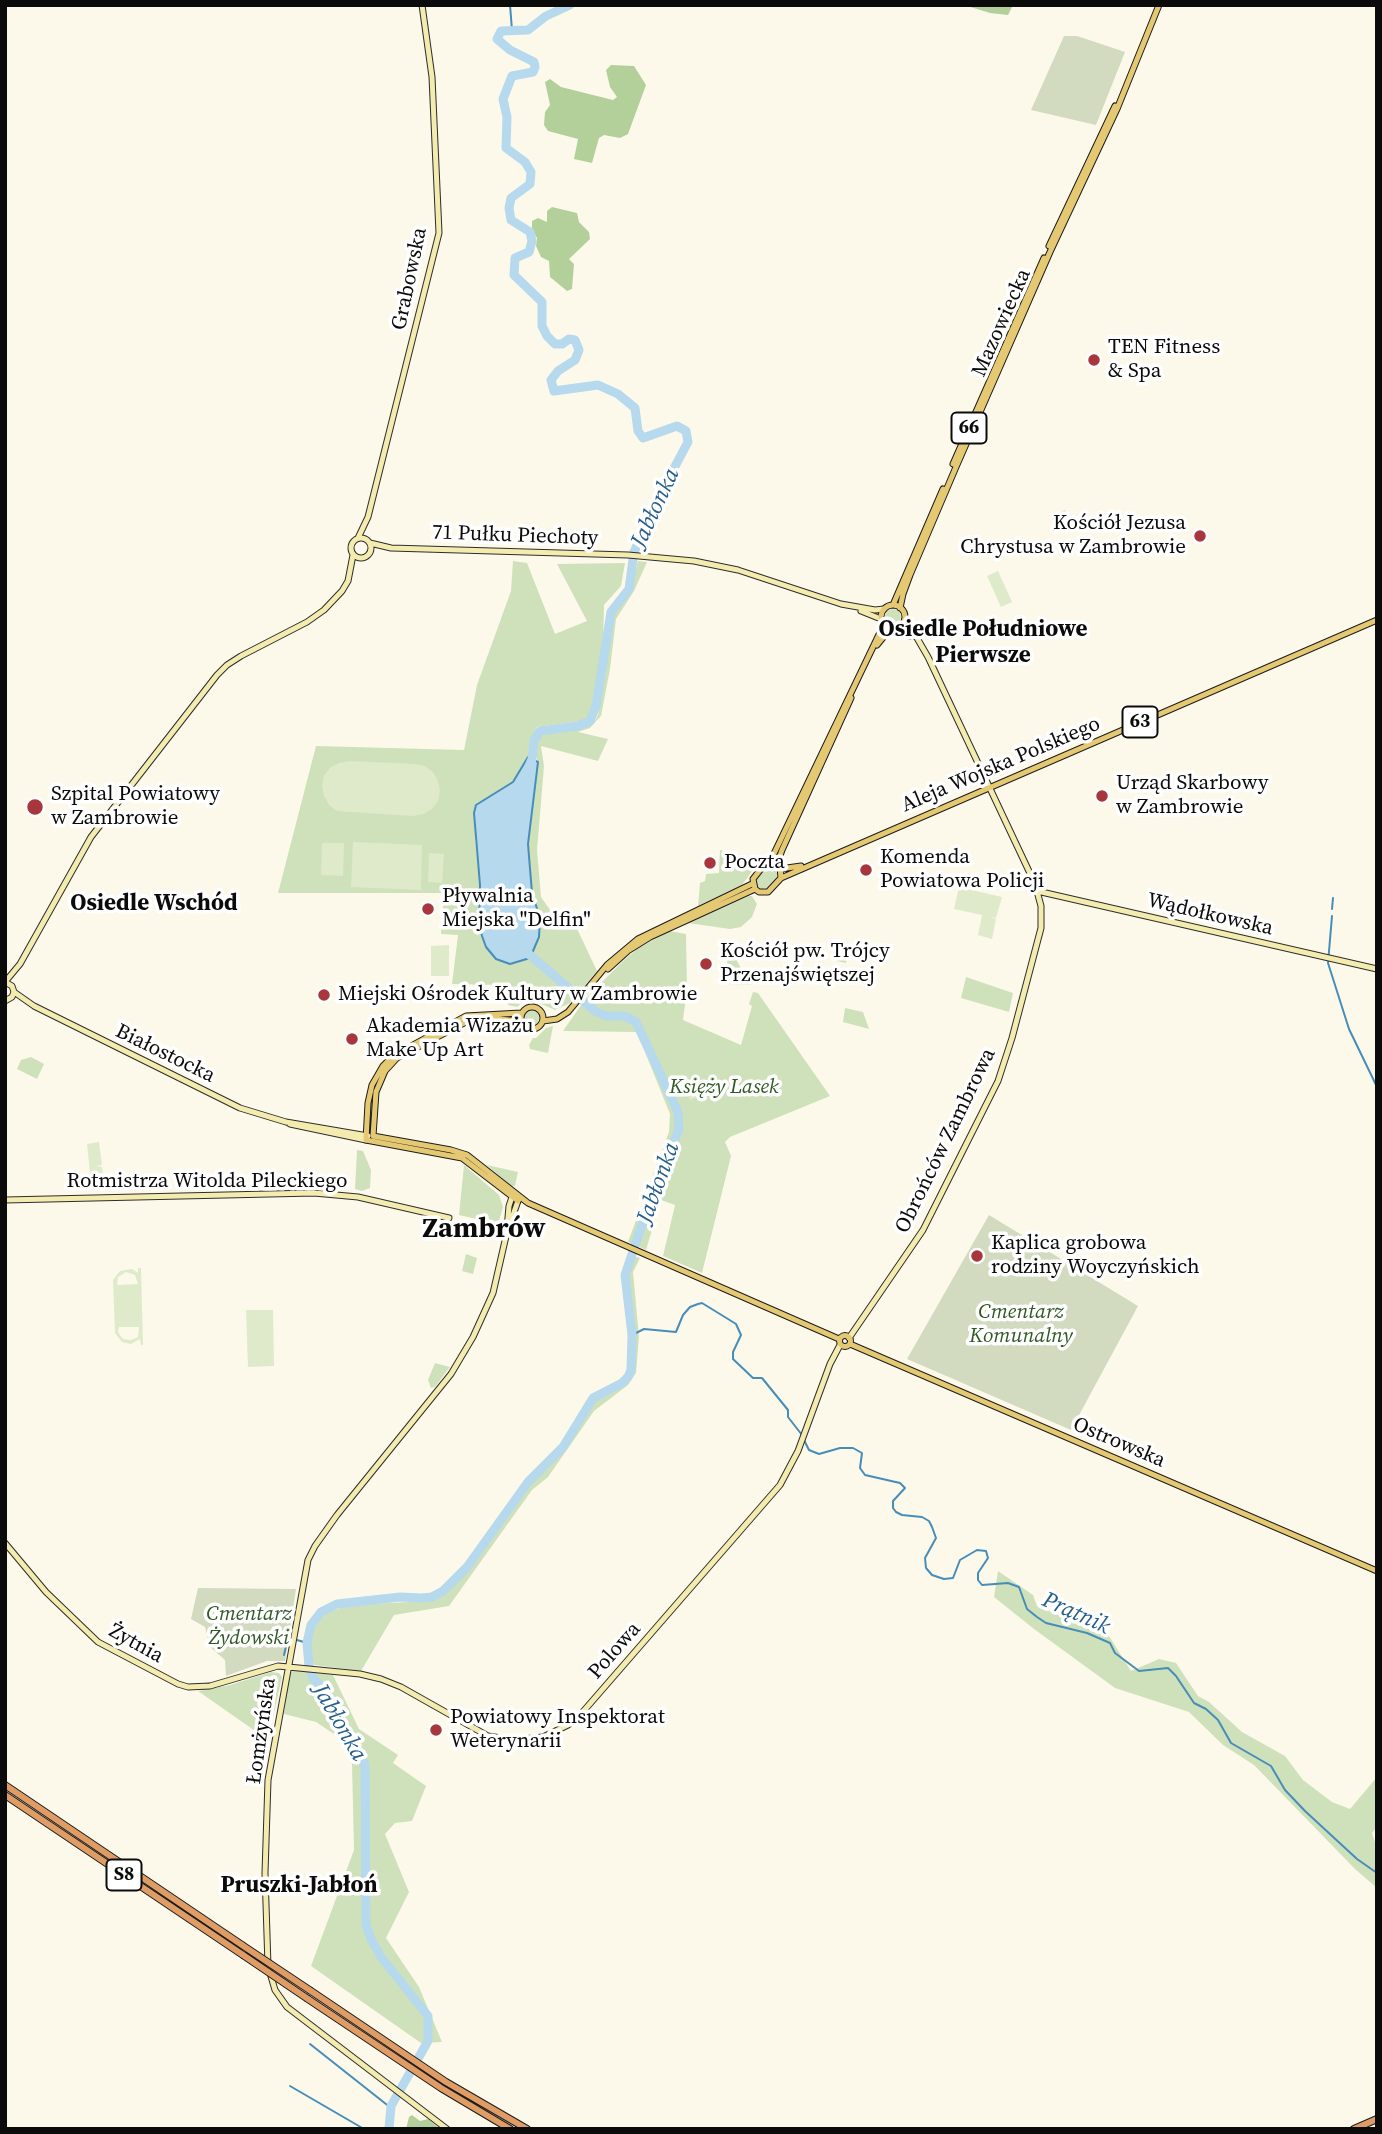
<!DOCTYPE html>
<meta charset="utf-8">
<style>
body{margin:0}
#map{position:relative;width:1382px;height:2134px;overflow:hidden;background:#fcf9eb;font-family:"Source Serif 4",serif}
canvas{display:block}
.frame{position:absolute;inset:0;border:7px solid #0b0b0b;pointer-events:none}
</style>
<div id="map">
<canvas width="1382" height="2134"></canvas>
<div class="frame"></div>
</div>
<script>
const c = document.querySelector('canvas').getContext('2d');
c.lineJoin = 'round';
function paint(path, color) { c.fillStyle = color; c.fill(path, 'evenodd'); }
const poly = rows => new Path2D(rows.map(r => 'M' + r).join(''));
function strokePath(path, color, width, dash) { c.strokeStyle = color; c.lineWidth = width; c.lineCap = dash ? 'butt' : 'round'; c.setLineDash(dash || []); c.stroke(path); }
function drawText(font, color, halo, rows, align = 'center') {
  c.font = font + ' "Source Serif 4",serif'; c.lineWidth = 7; c.setLineDash([]); c.textBaseline = 'middle'; c.strokeStyle = halo; c.fillStyle = color; for (const [text, x, y, turn = 0] of rows) {
    c.save(); c.translate(x, y); c.rotate((+turn || 0) * Math.PI / 180); c.textAlign = isNaN(turn) ? turn : align; if (halo) c.strokeText(text, 0, 0); c.fillText(text, 0, 0); c.restore();
  }
}
paint(poly([
 [1065,510,1073,527,1067,530,1064,522,1054,524,1051,516],
 [513,561,527,563,555,634,587,621,557,564,625,563,621,586,604,605,603,645,590,716,582,721,537,727,530,739,528,757,513,782,476,805,475,839,480,885,479,922,486,947,536,900,532,893,528,844,538,762,534,750,538,739,541,733,584,727,595,721,598,715,614,614,630,592,638,561,647,562,634,591,616,619,610,669,601,716,590,728,578,732,608,739,598,761,541,746,544,766,537,850,541,897,555,917,563,921,572,918,597,971,570,1003,555,1010,532,1000,523,1002,517,1007,508,1005,502,985,452,984,458,935,441,934,444,893,278,893,316,746,464,750,477,685,511,591],
 '885 617a8 8 0 1 1 16 0a8 8 0 1 1-16 0Z',
 [720,850,754,858,755,867,742,885,698,906,700,883,705,881,706,874,719,873],
 [772,866,777,869,777,877,767,888,760,889,756,884,757,879,767,867],
 [749,896,752,896,757,904,752,917,741,927,730,929,688,923],
 [669,931,686,934,687,989,683,1020,741,1045,752,1006,749,1004,753,992,758,993,830,1096,730,1137,725,1142,731,1156,702,1273,663,1256,675,1205,661,1200,646,1250,628,1242,669,1132,670,1114,637,1032,563,1031,586,998,624,960,637,949],
 [836,941,849,944,846,963,837,961,834,954],
 [728,946,751,985,726,984],
 [966,977,1013,993,1009,1012,961,998],
 [845,1008,863,1012,869,1029,843,1022],
 '523 1018a8 8 0 1 1 16 0a8 8 0 1 1-16 0Z',
 [553,1026,548,1053,530,1049,529,1045,533,1038,536,1038,546,1028],
 [31,1057,44,1064,37,1079,17,1069,21,1060],
 [357,1150,363,1151,371,1170,370,1188,362,1191,355,1189],
 [464,1165,499,1195,503,1207,499,1221,495,1223,459,1215],
 [487,1165,518,1172,515,1186,511,1186],
 [466,1254,477,1258,473,1274,462,1271],
 [633,1256,640,1258,633,1272,639,1337,636,1373,628,1385,594,1411,548,1477,532,1490,449,1606,394,1615,361,1671,314,1665,309,1650,312,1632,323,1614,349,1605,429,1601,442,1596,461,1578,526,1487,564,1449,593,1403,602,1395,624,1384,629,1379,632,1372,635,1339,628,1274],
 [435,1363,450,1367,435,1387,431,1388,428,1380],
 [998,1571,1033,1595,1037,1606,1109,1636,1131,1671,1159,1659,1176,1663,1198,1696,1209,1702,1242,1732,1285,1756,1303,1780,1332,1802,1350,1809,1377,1777,1377,1827,1372,1833,1377,1848,1377,1888,1355,1869,1254,1765,1223,1745,1189,1712,1115,1688,1034,1629,994,1597],
 [294,1670,333,1675,359,1729,398,1755,393,1763,426,1786,412,1821,395,1823,385,1834,409,1892,386,1938,419,1987,442,2042,421,2043,311,1966,354,1850,352,1764,340,1738,316,1722,284,1714,289,1674],
 [271,1672,279,1673,282,1677,268,1740,198,1691,230,1685]
]), '#cfe1ba');
paint(poly([
 [964,5,1013,5,1008,15,990,13],
 [611,65,634,66,646,85,628,134,620,138,604,135,599,138,592,163,574,159,578,139,548,131,544,125,545,112,550,105,545,82,550,79,561,87,613,100,617,97,610,87,606,70],
 [552,207,577,213,579,222,589,232,590,239,569,259,574,264,572,289,567,291,550,277,549,261,541,257,536,246,537,238,532,230,532,221,538,218,547,222,547,211],
 [412,2115,420,2121,428,2119,440,2129,406,2129,409,2117]
]), '#b3d09b');
paint(poly([
 [1064,36,1077,36,1125,52,1096,125,1031,110],
 [989,1215,1138,1306,1071,1430,907,1359],
 [198,1588,296,1589,285,1661,267,1661,226,1676,225,1660,210,1647,205,1627,191,1619]
]), '#d2dac0');
paint(poly([
 [998,571,1012,602,1001,607,987,576],
 [349,761,415,764,425,766,433,772,438,781,440,791,438,801,432,809,423,814,413,816,337,811,329,805,324,796,322,786,324,776,330,768,339,763],
 [353,842,422,845,421,890,351,887],
 [322,843,344,843,343,876,321,875],
 [429,853,444,854,442,883,428,882],
 [959,887,1002,897,996,918,990,917,996,919,992,939,978,935,982,915,954,909],
 [449,945,449,976,431,976,431,946],
 [691,1079,699,1096,690,1100,682,1084],
 [99,1142,102,1165,96,1166,102,1167,103,1173,90,1173,87,1144],
 [138,1268,141,1268,143,1345,141,1345,140,1339,131,1344,122,1342,115,1333,113,1280,120,1271,132,1269,138,1273],
 [126,1272,135,1275,138,1284,117,1285,118,1277],
 [139,1327,138,1337,131,1340,123,1339,118,1332,119,1327],
 [246,1310,273,1310,274,1366,248,1367]
]), '#dfeaca');
const water = poly([
 [528,757,538,762,528,844,532,893,540,918,539,937,530,958,510,964,496,959,486,947,482,936,479,922,480,885,474,813,476,805,513,782,528,757]
]);
paint(water, '#b6d9ed');
strokePath(water, '#478dba', 2);
strokePath(poly([
 [510,5,512,30],
 [1332,909,1333,898],
 [1332,916,1328,963,1349,1029,1377,1087],
 [632,1335,644,1329,676,1332,683,1315,690,1307,698,1304,702,1303,728,1319,736,1324,741,1335,733,1352,733,1359,753,1378,762,1378,788,1410,788,1417,802,1435],
 [804,1440,809,1450,819,1454,840,1448,853,1448,862,1453,860,1468,865,1475,900,1483,905,1488,893,1501,893,1508,896,1512,902,1515,922,1517,929,1521,932,1527,936,1538,925,1558,926,1568,932,1575,944,1579,953,1578,960,1560,977,1550,986,1551,988,1558,978,1573,978,1580,982,1585,1008,1583,1019,1587,1027,1609,1037,1617,1046,1623,1087,1633,1110,1643,1115,1653,1139,1671,1168,1668,1176,1676,1194,1703,1206,1709,1218,1720,1231,1743,1271,1766,1285,1790,1305,1811,1357,1859,1377,1873],
 [297,1640,307,1643],
 [284,1655,288,1638],
 [310,2044,391,2108],
 [290,2086,364,2129]
]), '#478dba', 2);
strokePath(poly([
 [528,769,532,759,534,740,540,731,578,726,590,721,596,706,611,612,629,589,634,552,655,504,688,442,686,431,677,426,643,438,638,431,635,408,618,394,598,385,554,391,551,380,558,371,575,360,579,350,575,340,569,339,562,344,555,344,547,336,542,326,542,302,514,275,515,258,529,252,532,241,530,232,511,220,509,208,511,198,530,184,531,172,525,162,506,148,507,117,503,99,512,76,533,72,535,67,534,62,510,50,497,39,501,31,528,30,546,16,570,5],
 [389,2129,391,2106,428,2041,428,2016,381,1957,371,1939,366,1925,365,1764,323,1688,313,1678,309,1666,307,1643,311,1625,321,1612,337,1604,400,1597,421,1598,432,1597,443,1591,467,1567,528,1482,563,1447,593,1398,622,1383,628,1377,631,1370,632,1335,625,1275,653,1192,679,1129,678,1112,636,1022,625,1016,606,1016,595,1011,524,950]
]), '#b6d9ed', 9);
const secondary = poly([
 '351 548a10 10 0 1 1 20 0a10 10 0 1 1-20 0Z',
 [358,538,368,517,439,233,432,77,422,5],
 [370,543,391,548,628,555,694,561,738,570,841,604,875,610,884,609],
 [861,611,881,619],
 [898,628,910,636],
 [1037,891,1377,969],
 [5,982,20,964,91,837,217,675,227,665,241,656,307,622,324,610,342,591,348,581,353,555],
 [5,982,12,986,14,992,12,997,5,1001],
 [14,992,34,1006,240,1108,286,1122,368,1136],
 [290,1124,366,1140],
 [5,1200,314,1193,358,1197,449,1218],
 [507,1229,509,1206,513,1194],
 [849,1338,923,1230,998,1081,1012,1038,1041,928,1041,906,1035,884,928,657,917,638,903,623],
 [5,1543,46,1592,98,1642,178,1684,188,1687,210,1686,278,1666,360,1674,381,1679,401,1687,488,1736,513,1740,543,1737,568,1725,581,1714,780,1485,798,1451,830,1364,840,1345],
 [447,2129,287,2007,275,1990,268,1966,265,1873,268,1780,308,1560,315,1546,337,1515,451,1374,473,1337,493,1293,507,1232,519,1198]
]);
const primary = poly([
 [1049,246,1115,106],
 [953,464,1044,258],
 [893,605,943,489],
 '881 617a12 12 0 1 1 24 0a12 12 0 1 1-24 0Z',
 [900,608,903,594,910,575,956,467,1050,252,1117,109,1159,5],
 [877,645,890,629],
 [770,862,884,624],
 [770,862,780,867,781,878,768,892,759,892,755,889,753,879,764,865,770,862],
 [777,864,782,850,851,698],
 [780,869,801,866],
 [781,878,1377,620],
 [608,969,629,950,650,937,755,889],
 '521 1018a11 11 0 1 1 22 0a11 11 0 1 1-22 0Z',
 [521,1021,486,1018,468,1021,397,1058,385,1071,376,1092,373,1136,451,1150,467,1155,528,1203,839,1339],
 [543,1021,557,1019,568,1012,607,965,638,939,752,884],
 [518,1201,462,1158,366,1140,368,1103,372,1085,383,1066,393,1056,466,1016,521,1013],
 '839.5 1341a5.5 5.5 0 1 1 11 0a5.5 5.5 0 1 1-11 0Z',
 [850,1344,1377,1571]
]);
const highway = poly([
 [5,1785,242,1945],
 [5,1795,243,1955],
 [311,1991,446,2082,527,2129],
 [308,1999,441,2088,510,2129],
 [1354,2129,1377,2119]
]);
strokePath(secondary, '#2d2d2d', 7);
strokePath(primary, '#1c1c1c', 7);
strokePath(highway, '#1c1c1c', 8);
strokePath(secondary, '#f4ebaf', 5);
strokePath(primary, '#e5c872', 5);
strokePath(highway, '#e09c65', 6);
const highwayBridge = poly([
 [242,1945,311,1991],
 [243,1955,308,1999]
]);
strokePath(highwayBridge, '#1c1c1c', 8, []);
strokePath(highwayBridge, '#e09c65', 6);
for (const [x, y, r, color] of [
 [1094,360,7,"#a7363d"],
 [1200,536,7,"#a7363d"],
 [1102,796,7,"#a7363d"],
 [35,807,9,"#a7363d"],
 [710,863,7,"#a7363d"],
 [866,870,7,"#a7363d"],
 [428,909,7,"#a7363d"],
 [706,964,7,"#a7363d"],
 [324,995,7,"#a7363d"],
 [352,1039,7,"#a7363d"],
 [977,1256,7,"#a7363d"],
 [436,1730,7,"#a7363d"]
]) { const dot = new Path2D(); dot.arc(x, y, r, 0, 2 * Math.PI); c.fillStyle = color; c.fill(dot); strokePath(dot, '#fff', 2.5); }
for (const [x, y, w] of [
 [969,428,35],
 [1140,722,35],
 [124,1875,35]
]) { const box = new Path2D(); box.roundRect(x - w / 2, y - 15.5, w, 31, 5); c.fillStyle = '#fff'; c.fill(box); strokePath(box, '#0b0b0b', 2); }
drawText('bold 19px', '#0b0b0b', null, [
 ["66",969,428],
 ["63",1140,722],
 ["S8",124,1875]
]);
drawText('21px', '#0b0b0b', '#fff', [
 ["Grabowska",410,279,-78],
 ["Mazowiecka",1002,323,-66],
 ["71 Pułku Piechoty",515,536,2],
 ["Aleja Wojska Polskiego",1001,765,-23],
 ["Wądołkowska",1210,915,13],
 ["Białostocka",165,1054,26],
 ["Obrońców Zambrowa",946,1141,-64],
 ["Rotmistrza Witolda Pileckiego",207,1182],
 ["Ostrowska",1119,1443,23],
 ["Żytnia",136,1644,29],
 ["Polowa",615,1651,-49],
 ["Łomżyńska",262,1731,-82]
]);
drawText('21px', '#0b0b0b', '#fff', [
 ["TEN Fitness",1108,348],
 ["& Spa",1108,372],
 ["Kościół Jezusa",1186,524,"right"],
 ["Chrystusa w Zambrowie",1186,548,"right"],
 ["Urząd Skarbowy",1116,784],
 ["w Zambrowie",1116,808],
 ["Szpital Powiatowy",51,795],
 ["w Zambrowie",51,819],
 ["Komenda",880,858],
 ["Powiatowa Policji",880,882],
 ["Poczta",724,863],
 ["Pływalnia",442,897],
 ["Miejska \"Delfin\"",442,921],
 ["Kościół pw. Trójcy",720,952],
 ["Przenajświętszej",720,976],
 ["Miejski Ośrodek Kultury w Zambrowie",338,995],
 ["Akademia Wizażu",366,1027],
 ["Make Up Art",366,1051],
 ["Kaplica grobowa",991,1244],
 ["rodziny Woyczyńskich",991,1268],
 ["Powiatowy Inspektorat",450,1718],
 ["Weterynarii",450,1742]
], 'left');
drawText('italic 21px', '#305925', '#fff', [
 ["Księży Lasek",724,1088],
 ["Cmentarz",1021,1313],
 ["Komunalny",1021,1337],
 ["Cmentarz",249,1615],
 ["Żydowski",249,1639]
]);
drawText('italic 23px', '#265f8a', '#fff', [
 ["Jabłonka",656,508,-65],
 ["Jabłonka",659,1183,-70],
 ["Prątnik",1076,1614,24],
 ["Jabłonka",339,1723,60]
]);
drawText('bold 23px', '#0b0b0b', '#fff', [
 ["Osiedle Południowe",983,630],
 ["Pierwsze",983,656],
 ["Osiedle Wschód",154,904],
 ["Pruszki-Jabłoń",299,1886]
]);
drawText('bold 28px', '#0b0b0b', '#fff', [
 ["Zambrów",484,1230]
]);
</script>
